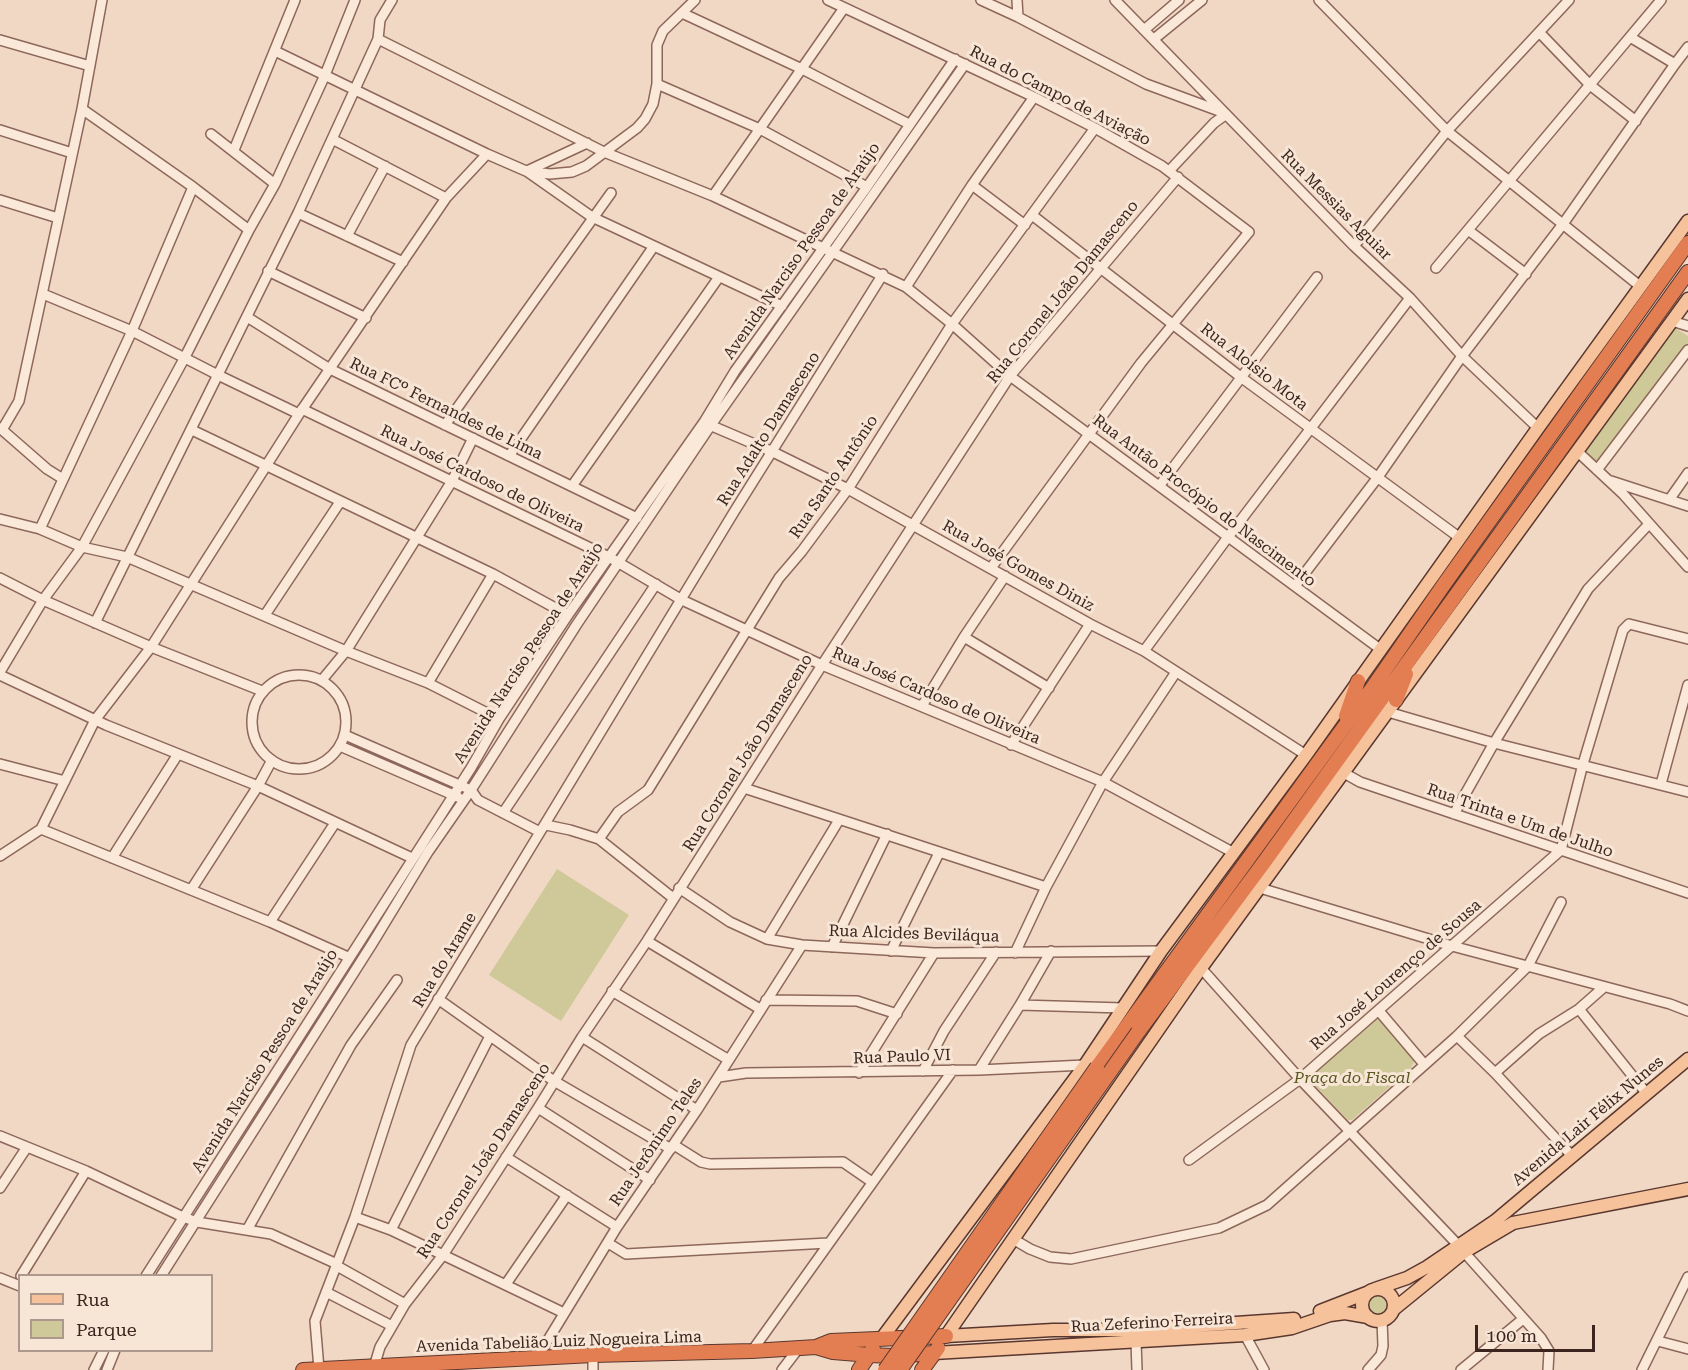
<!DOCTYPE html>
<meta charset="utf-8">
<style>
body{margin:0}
#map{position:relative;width:1688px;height:1370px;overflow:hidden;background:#f0d8c5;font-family:"Roboto Serif",serif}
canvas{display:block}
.legend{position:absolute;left:18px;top:1274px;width:195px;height:78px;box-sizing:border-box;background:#f7e5d5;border:2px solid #ac988c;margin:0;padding:8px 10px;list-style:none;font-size:18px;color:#3c251e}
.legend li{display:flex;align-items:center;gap:12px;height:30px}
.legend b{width:30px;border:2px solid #ac988c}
.scale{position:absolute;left:1475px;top:1325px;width:120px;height:27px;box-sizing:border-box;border:3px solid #3c251e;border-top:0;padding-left:8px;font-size:18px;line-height:21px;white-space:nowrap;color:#3c251e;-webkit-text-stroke:4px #f7e5d5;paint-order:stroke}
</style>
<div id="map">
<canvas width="1688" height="1370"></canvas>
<ul class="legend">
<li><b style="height:8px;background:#f5c29c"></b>Rua</li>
<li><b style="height:16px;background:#cfc898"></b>Parque</li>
</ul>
<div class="scale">100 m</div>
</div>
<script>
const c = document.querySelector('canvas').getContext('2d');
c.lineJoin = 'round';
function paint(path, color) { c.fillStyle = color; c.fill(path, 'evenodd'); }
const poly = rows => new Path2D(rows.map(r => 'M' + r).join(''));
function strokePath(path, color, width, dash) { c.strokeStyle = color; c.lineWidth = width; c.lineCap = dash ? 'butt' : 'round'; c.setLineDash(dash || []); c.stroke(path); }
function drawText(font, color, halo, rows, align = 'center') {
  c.font = font + ' "Roboto Serif",serif'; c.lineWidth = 6; c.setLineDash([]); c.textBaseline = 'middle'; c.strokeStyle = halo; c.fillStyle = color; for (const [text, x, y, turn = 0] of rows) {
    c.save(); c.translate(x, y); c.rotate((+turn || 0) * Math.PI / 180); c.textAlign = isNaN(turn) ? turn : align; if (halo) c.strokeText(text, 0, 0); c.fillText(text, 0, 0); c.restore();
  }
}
paint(poly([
 [1672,326,1688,336,1688,345,1598,466,1581,452],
 [557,869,629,915,561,1021,489,975],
 [1379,1016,1415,1060,1411,1068,1352,1120,1348,1120,1309,1079,1310,1075],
 '1369 1303a11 11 0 1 1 22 0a11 11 0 1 1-22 0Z'
]), '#cfc898');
const minor = poly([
 [828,0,1034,97,1095,128,1162,166,1249,232,1141,363,991,568],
 [981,0,1018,17,1146,84,1222,112],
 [1017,0,1018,17],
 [1115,0,1354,246,1410,298,1462,356,1538,428],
 [1319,0,1447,131,1641,287],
 [682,13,802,69,909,124],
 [1144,30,1179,0],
 [1540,33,1590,85,1636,121],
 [1630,37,1675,64,1688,47],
 [378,39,604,152,713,196,906,287,952,324,1010,376,1380,649],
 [1154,39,1202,0],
 [0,40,90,66],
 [275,51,487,154,526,171,550,174,572,172,586,166,637,128,645,119,653,104,657,84,657,45,663,31,695,0],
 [657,84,760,129,867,187],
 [82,109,193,187,249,230],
 [0,130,72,153],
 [211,134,275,184],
 [332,139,446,198],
 [234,150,295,0],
 [527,171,587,143],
 [1169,171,1214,123,1225,115],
 [528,172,592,217,782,306],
 [972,185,1025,225],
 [713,196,844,8],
 [0,200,58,218],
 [298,213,403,262],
 [1032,215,1242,378,1460,538],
 [1468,230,1526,274],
 [347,236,385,166],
 [1354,246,1447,131,1569,0],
 [1436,268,1661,0],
 [268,271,366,318],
 [906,287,972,185,1034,97],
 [43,294,132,331,218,375,299,414],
 [247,317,330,369,637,518],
 [1672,321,1688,326],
 [302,409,609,557,682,600,822,665,1103,782,1234,853],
 [705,423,773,452,848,489,1090,624,1144,651,1306,755],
 [445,425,611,193],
 [0,428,47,469,63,479],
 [2,430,19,401,82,109,102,0],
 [192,430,493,574,568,615],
 [1578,452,1623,494,1688,567],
 [509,456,654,246],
 [1597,470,1688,350],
 [1611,481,1688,506],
 [1160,485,1317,277],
 [572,486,719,277],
 [1669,500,1688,473],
 [0,519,40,529,82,547,127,557,346,651,428,683,499,719],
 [40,529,132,331,193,187],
 [0,578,43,600,151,647,262,691],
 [1295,586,1378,477,1462,356,1563,224,1675,64],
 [265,615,340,502],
 [95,623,298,213,378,39,380,20,392,0],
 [964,637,1049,688],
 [1144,651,1228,537,1410,298],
 [0,672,43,600,82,547,185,357,249,230,275,184,325,75,355,0],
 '252 722a47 47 0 1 1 94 0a47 47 0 1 1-94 0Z',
 [0,675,106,725,258,786,412,858],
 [322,680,346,651,452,481,473,438],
 [428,683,493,574],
 [922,706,964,637,1005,576],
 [1388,712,1494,743,1688,792],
 [345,735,471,790,478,800,540,832],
 [1011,745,1090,624],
 [340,746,458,797],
 [0,764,65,781],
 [1344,773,1360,782,1688,893],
 [1661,784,1688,685],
 [744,788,1046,887],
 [503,813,656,584],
 [1454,814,1494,743,1588,589,1648,525],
 [546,825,570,830,599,839,673,898],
 [41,829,270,922,348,957],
 [599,839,618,812,648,790,779,578,802,551,848,489,952,324,1095,128],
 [0,856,41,829,95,720,151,647,299,414,446,198,487,154],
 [112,858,178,754],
 [679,888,730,922,767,939,802,945,934,953,1161,951],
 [1260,888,1452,946,1670,1004,1688,1011],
 [191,890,258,786,272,760],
 [270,922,335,823],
 [767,939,839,820],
 [647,941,760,1009],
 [832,947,887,834],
 [891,951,939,853],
 [1015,953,1046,887,1103,782,1176,672],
 [1201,968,1300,1079,1459,1246],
 [612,991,729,1060],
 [438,999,554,1081,671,1149],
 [766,1000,857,1001,897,1014],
 [1020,1005,1123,1008],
 [1579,1009,1647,1094],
 [1379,1011,1424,1064],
 [1457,1036,1495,1073,1573,1157],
 [582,1037,697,1110],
 [979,1070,1020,1005,1051,951],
 [923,1071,944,1031,996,952],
 [859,1073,934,953],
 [1495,1073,1539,1034,1579,1009,1604,987],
 [719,1077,746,1073,979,1070,1085,1065],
 [538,1108,650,1180],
 [0,1136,86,1171,183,1217,197,1222,271,1234,337,1264],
 [674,1145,701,1162,710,1164,843,1162,872,1182],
 [506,1157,617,1227],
 [1189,1160,1300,1079,1561,850,1583,764,1623,630,1629,624,1633,625,1688,639],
 [0,1188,27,1147],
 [355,1217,391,1230,564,1313],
 [247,1230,351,1045,397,980],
 [391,1230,490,1036],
 [1013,1239,1030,1249,1050,1257,1071,1259,1219,1228,1267,1205,1457,1036,1528,966,1561,902],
 [608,1243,626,1254,828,1243],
 [1464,1252,1541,1338,1549,1351,1548,1370],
 [337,1266,405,1304],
 [21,1276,86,1171],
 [146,1276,471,768,499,719,568,615,704,422,735,371,867,187,955,59],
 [161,1276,372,944,428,852,471,790,577,624,711,425,965,64],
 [0,1278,20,1286],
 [506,1284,567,1195],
 [326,1292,392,1326],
 [1245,1335,1264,1370],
 [1136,1341,1137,1370],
 [1658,1341,1688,1349],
 [752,1351,953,1070],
 [537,1358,617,1227,697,1110,802,945],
 [374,1367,380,1347,405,1304,443,1255,538,1108,582,1037,647,941,822,665,1010,376,1178,177],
 [319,1369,315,1321,355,1217,411,1045,734,512,883,274],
 [94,1370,104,1350],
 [107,1370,115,1350],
 [593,1370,593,1355],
 [782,1370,798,1349],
 [1368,1370,1381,1355,1383,1346,1382,1320],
 [1461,1370,1523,1319],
 [1642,1370,1688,1277]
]);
const major = poly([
 [1375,1289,1407,1278,1427,1267,1495,1221,1688,1059],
 '1362 1305a16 16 0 1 1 32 0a16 16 0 1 1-32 0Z',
 [1394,1309,1464,1252,1513,1223,1688,1189],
 [1320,1311,1369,1292],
 [946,1336,1201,968,1688,299],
 [946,1336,1053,1330,1135,1330,1294,1319],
 [882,1338,1085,1065,1161,951,1306,755,1538,428,1688,221],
 [934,1353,1245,1335,1292,1328,1330,1315,1345,1313,1368,1317]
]);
const highway = poly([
 [1396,700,1406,674],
 [1346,716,1358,681],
 [1138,1032,1265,861,1688,272],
 [1097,1067,1373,687,1445,583,1688,243],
 [816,1347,833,1352,870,1355,893,1356,934,1353],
 [303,1370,593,1355,752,1351,816,1347,831,1341,946,1336],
 [859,1370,873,1349],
 [922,1370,938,1348]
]);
strokePath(minor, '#8d685a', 12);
strokePath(major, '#5a372e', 15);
strokePath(highway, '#5a372e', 16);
strokePath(minor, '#fae8d9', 9);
strokePath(major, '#f5c29c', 12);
strokePath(highway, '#e37e53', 14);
const highwayBridge = poly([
 [885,1370,1097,1067],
 [900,1370,1138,1032]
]);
strokePath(highwayBridge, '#5a372e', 16, []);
strokePath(highwayBridge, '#e37e53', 14);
drawText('16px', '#3c251e', '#f7e5d5', [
 ["Rua do Campo de Aviação",1060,96,27],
 ["Rua Messias Aguiar",1336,205,45],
 ["Avenida Narciso Pessoa de Araújo",802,251,-55],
 ["Rua Coronel João Damasceno",1063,292,-51],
 ["Rua Aloísio Mota",1254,367,38],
 ["Rua FCº Fernandes de Lima",446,409,26],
 ["Rua Adalto Damasceno",769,429,-58],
 ["Rua Santo Antônio",834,477,-56],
 ["Rua José Cardoso de Oliveira",482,479,26],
 ["Rua Antão Procópio do Nascimento",1204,501,37],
 ["Rua José Gomes Diniz",1018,566,29],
 ["Avenida Narciso Pessoa de Araújo",529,653,-57],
 ["Rua José Cardoso de Oliveira",936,696,23],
 ["Rua Coronel João Damasceno",748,753,-58],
 ["Rua Trinta e Um de Julho",1520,821,19],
 ["Rua Alcides Beviláqua",914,934,2],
 ["Rua do Arame",445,960,-59],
 ["Rua José Lourenço de Sousa",1396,975,-41],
 ["Rua Paulo VI",902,1057,-2],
 ["Avenida Narciso Pessoa de Araújo",265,1061,-58],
 ["Avenida Lair Félix Nunes",1588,1121,-40],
 ["Rua Jerônimo Teles",656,1142,-56],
 ["Rua Coronel João Damasceno",484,1161,-57],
 ["Rua Zeferino Ferreira",1152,1323,-3],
 ["Avenida Tabelião Luiz Nogueira Lima",559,1342,-2]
]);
drawText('italic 16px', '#5a5924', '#f7e5d5', [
 ["Praça do Fiscal",1352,1078]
]);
</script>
